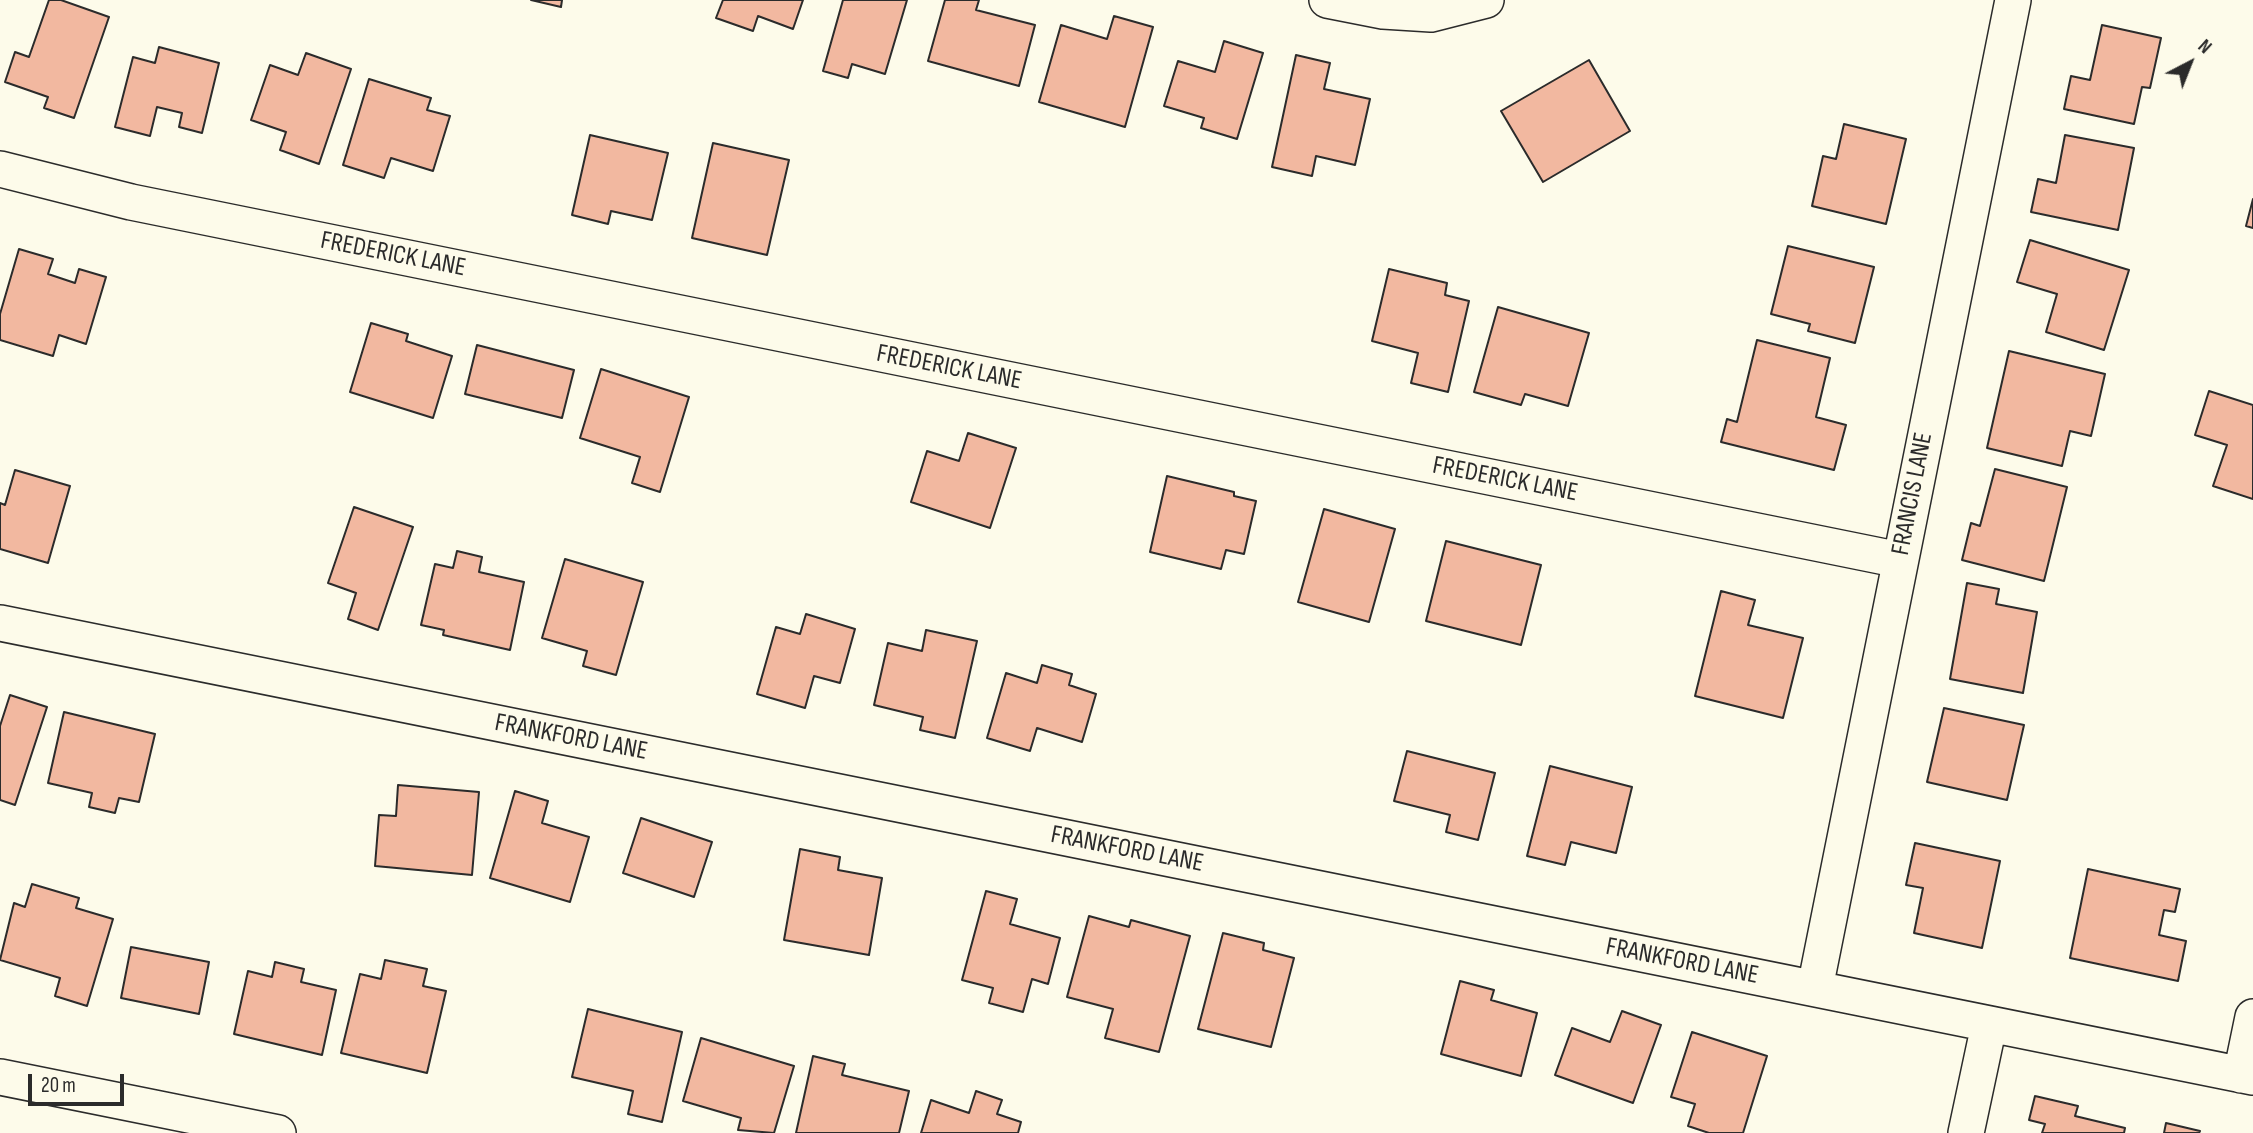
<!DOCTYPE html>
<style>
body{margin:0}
#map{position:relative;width:2253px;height:1133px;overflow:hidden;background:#fdfbea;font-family:"Sofia Sans Condensed",sans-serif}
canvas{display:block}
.north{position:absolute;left:2155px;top:28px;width:70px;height:70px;-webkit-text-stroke:5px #fdfbea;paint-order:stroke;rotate:42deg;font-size:19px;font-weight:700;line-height:28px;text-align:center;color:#2b2b2b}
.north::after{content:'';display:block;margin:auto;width:24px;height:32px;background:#2b2b2b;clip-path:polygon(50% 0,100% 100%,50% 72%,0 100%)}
.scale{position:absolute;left:28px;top:1074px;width:96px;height:32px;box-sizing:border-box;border:4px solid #2b2b2b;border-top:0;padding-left:9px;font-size:21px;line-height:24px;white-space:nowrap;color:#2b2b2b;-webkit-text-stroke:5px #fdfbea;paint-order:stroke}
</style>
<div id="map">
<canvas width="2253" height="1133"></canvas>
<div class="north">N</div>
<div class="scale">20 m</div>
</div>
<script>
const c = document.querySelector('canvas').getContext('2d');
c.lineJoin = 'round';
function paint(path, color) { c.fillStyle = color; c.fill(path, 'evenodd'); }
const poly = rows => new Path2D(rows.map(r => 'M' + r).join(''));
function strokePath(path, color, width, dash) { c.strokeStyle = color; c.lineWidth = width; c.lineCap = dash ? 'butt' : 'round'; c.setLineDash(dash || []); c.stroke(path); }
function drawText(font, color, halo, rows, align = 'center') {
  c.font = font + ' "Sofia Sans Condensed",sans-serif'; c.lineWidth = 5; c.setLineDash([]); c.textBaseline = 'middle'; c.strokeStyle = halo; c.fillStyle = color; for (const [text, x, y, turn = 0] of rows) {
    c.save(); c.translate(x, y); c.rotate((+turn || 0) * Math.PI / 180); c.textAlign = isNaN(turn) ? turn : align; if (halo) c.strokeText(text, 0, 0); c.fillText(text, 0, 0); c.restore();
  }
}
const building = poly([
 [49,0,61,0,109,17,74,118,44,108,48,97,5,82,15,52,29,57,49,0],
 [531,0,562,0,561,7,531,0],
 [723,0,803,0,793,29,758,16,753,31,716,18,723,0],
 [843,0,907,0,885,74,852,64,848,78,823,71,843,0],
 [945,0,979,0,976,10,1035,25,1019,86,928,61,945,0],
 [1114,16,1153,27,1125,127,1039,102,1061,25,1107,39,1114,16],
 [2102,25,2161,38,2150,88,2142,87,2134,124,2064,109,2071,76,2090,80,2102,25],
 [1224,41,1263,53,1237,139,1201,128,1204,118,1164,106,1178,61,1215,72,1224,41],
 [159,47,219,63,202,133,179,127,182,113,157,107,150,136,115,127,133,57,155,63,159,47],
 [306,53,351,69,319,164,280,150,286,132,251,120,270,65,298,75,306,53],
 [1296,55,1330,63,1324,89,1370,99,1355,165,1316,156,1312,176,1272,167,1296,55],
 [1589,60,1630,131,1543,182,1501,111,1589,60],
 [369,79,431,98,427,110,450,116,433,171,391,158,384,178,343,165,369,79],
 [1844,124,1906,139,1886,224,1812,206,1823,156,1836,159,1844,124],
 [590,135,668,153,652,220,611,211,608,224,572,215,590,135],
 [2065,135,2134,148,2118,230,2031,212,2038,179,2056,183,2065,135],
 [713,143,789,160,767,255,692,238,713,143],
 [2253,199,2253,228,2246,226,2253,199],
 [2030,240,2129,270,2104,350,2046,332,2057,294,2017,282,2030,240],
 [1788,246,1874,267,1855,343,1808,331,1810,324,1771,314,1788,246],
 [19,249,53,259,48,274,75,283,79,269,106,277,86,344,59,335,53,356,0,340,0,314,19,249],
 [1389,269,1447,283,1445,295,1469,301,1448,392,1411,383,1418,353,1372,341,1389,269],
 [1498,307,1589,333,1568,406,1525,394,1521,405,1474,392,1498,307],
 [371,323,408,334,406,341,452,356,433,418,350,392,371,323],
 [1757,340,1830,358,1816,417,1846,425,1834,470,1721,442,1727,419,1737,422,1757,340],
 [477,345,574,370,562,418,465,394,477,345],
 [2009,351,2105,374,2091,436,2070,431,2062,466,1987,448,2009,351],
 [601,369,689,397,660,492,632,483,640,457,580,438,601,369],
 [2209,391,2253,405,2253,499,2213,486,2227,445,2195,435,2209,391],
 [968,433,1016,448,990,528,911,502,927,451,959,461,968,433],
 [1995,469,2067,487,2044,581,1962,560,1971,523,1980,526,1995,469],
 [15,470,70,486,48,563,0,549,0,503,5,505,15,470],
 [1167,476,1234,492,1234,496,1256,501,1244,554,1226,550,1221,569,1150,552,1167,476],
 [354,507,413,527,378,630,348,619,356,593,328,583,354,507],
 [1324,509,1395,529,1369,622,1298,602,1324,509],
 [1446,541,1541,565,1521,645,1426,621,1446,541],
 [457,551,482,557,479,572,524,582,510,650,443,635,444,630,421,625,435,564,453,568,457,551],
 [565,559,643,582,616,675,583,666,587,651,542,638,565,559],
 [1967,583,1999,589,1996,604,2037,612,2023,693,1950,679,1967,583],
 [1721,591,1755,600,1748,625,1803,638,1783,718,1695,696,1721,591],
 [806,614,855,629,840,683,814,676,805,708,757,694,776,627,800,634,806,614],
 [926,630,977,641,955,738,920,730,923,717,874,705,888,643,922,651,926,630],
 [1042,665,1072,674,1069,685,1096,694,1082,742,1037,728,1030,751,987,738,1006,673,1037,683,1042,665],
 [10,695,47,707,15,805,0,800,0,726,10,695],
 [1944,708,2024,725,2007,800,1927,782,1944,708],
 [64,712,155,734,139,802,119,798,115,813,89,807,92,793,48,783,64,712],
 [1407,751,1495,773,1478,840,1446,832,1450,815,1394,801,1407,751],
 [1550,766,1632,787,1616,853,1571,842,1565,865,1527,856,1550,766],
 [398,785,479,792,472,875,375,866,379,815,396,816,398,785],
 [515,791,548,801,542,823,589,837,570,902,490,878,515,791],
 [641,818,712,842,694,897,623,873,641,818],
 [1915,843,2000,861,1982,948,1914,933,1923,888,1906,885,1915,843],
 [800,849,840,857,838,870,882,878,869,955,784,940,800,849],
 [2088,869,2180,889,2175,912,2164,910,2159,935,2186,941,2178,981,2070,958,2088,869],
 [32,884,79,898,76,908,113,919,87,1006,55,996,60,978,0,960,14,903,25,907,32,884],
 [986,891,1017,899,1010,924,1060,938,1048,984,1032,979,1023,1012,989,1003,993,988,962,980,986,891],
 [1089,916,1129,927,1131,920,1190,936,1159,1052,1105,1038,1113,1009,1067,997,1089,916],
 [1223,933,1264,943,1263,950,1294,958,1271,1047,1198,1029,1223,933],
 [131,947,209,962,199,1014,121,998,131,947],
 [385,960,427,969,423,986,446,991,427,1073,341,1053,360,974,381,979,385,960],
 [275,962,304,969,301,982,336,990,322,1055,234,1034,248,971,272,977,275,962],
 [1460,981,1494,990,1491,1000,1537,1013,1521,1076,1441,1054,1460,981],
 [588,1009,682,1032,662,1122,628,1114,633,1091,572,1077,588,1009],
 [1622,1011,1661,1025,1633,1103,1555,1075,1572,1028,1610,1042,1622,1011],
 [1692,1032,1767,1056,1743,1133,1709,1133,1688,1126,1695,1104,1671,1097,1692,1032],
 [701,1038,794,1066,774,1133,738,1130,741,1118,683,1101,701,1038],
 [813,1056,845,1064,842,1075,909,1091,899,1133,796,1133,813,1056],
 [976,1091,1002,1100,997,1114,1021,1122,1018,1133,921,1133,931,1100,969,1113,976,1091],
 [2035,1096,2078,1106,2075,1116,2125,1128,2124,1133,2042,1133,2045,1124,2029,1120,2035,1096],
 [2166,1123,2200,1131,2199,1133,2164,1133,2166,1123]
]);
paint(building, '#f2b8a0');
strokePath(building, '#2b2b2b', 2);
const minor = poly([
 [1327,0,1383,11,1431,14,1486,0],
 [0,169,131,202,1900,560],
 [0,623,2253,1077],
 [1815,988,2013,0],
 [2241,1075,2253,1017],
 [0,1077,278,1133],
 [1966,1133,1989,1025]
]);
strokePath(minor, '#2b2b2b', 38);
strokePath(minor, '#fdfbea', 35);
drawText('26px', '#2b2b2b', '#fdfbea', [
 ["FREDERICK LANE",393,255,11],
 ["FREDERICK LANE",949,368,11],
 ["FREDERICK LANE",1505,480,11],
 ["FRANCIS LANE",1913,494,-79],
 ["FRANKFORD LANE",571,738,11],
 ["FRANKFORD LANE",1127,850,11],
 ["FRANKFORD LANE",1682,962,11]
]);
</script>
